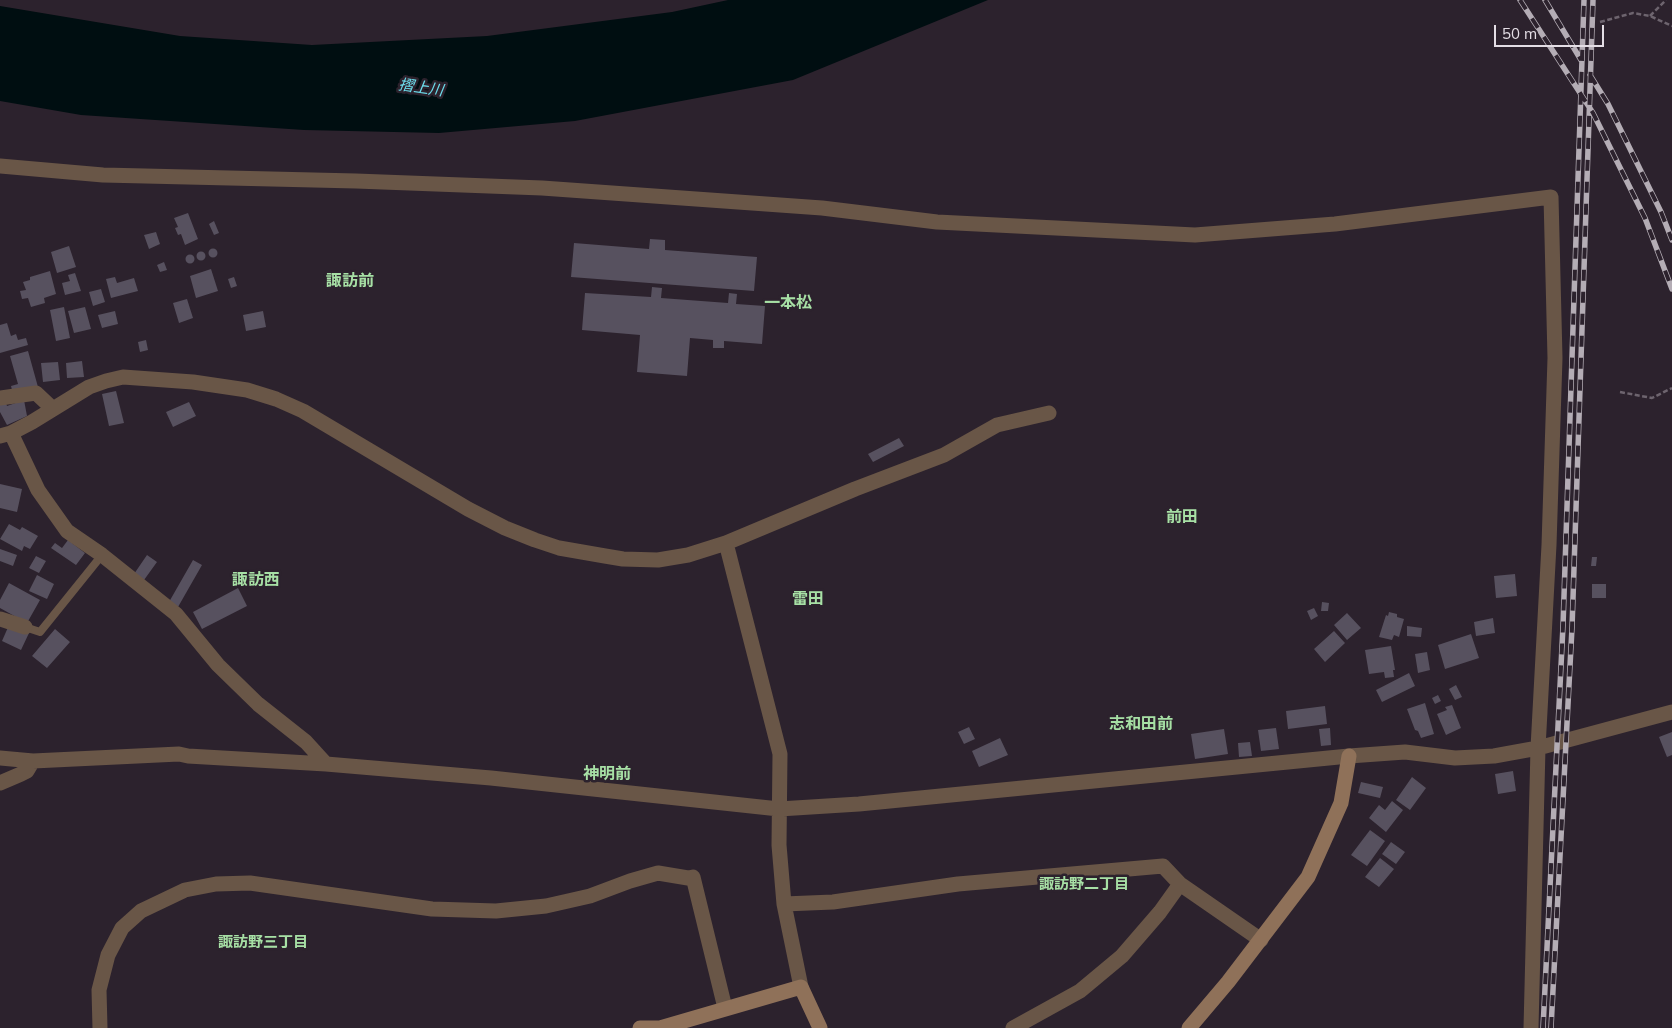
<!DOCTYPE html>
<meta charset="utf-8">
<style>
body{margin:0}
#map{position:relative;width:1672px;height:1028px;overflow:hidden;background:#2c222d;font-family:Mulish,sans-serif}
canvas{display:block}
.scale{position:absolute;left:1494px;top:25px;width:110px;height:22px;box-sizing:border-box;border:2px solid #e4dee5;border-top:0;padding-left:6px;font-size:15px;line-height:18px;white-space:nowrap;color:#e4dee5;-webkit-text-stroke:4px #2c222d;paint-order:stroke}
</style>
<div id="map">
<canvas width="1672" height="1028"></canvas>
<div class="scale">50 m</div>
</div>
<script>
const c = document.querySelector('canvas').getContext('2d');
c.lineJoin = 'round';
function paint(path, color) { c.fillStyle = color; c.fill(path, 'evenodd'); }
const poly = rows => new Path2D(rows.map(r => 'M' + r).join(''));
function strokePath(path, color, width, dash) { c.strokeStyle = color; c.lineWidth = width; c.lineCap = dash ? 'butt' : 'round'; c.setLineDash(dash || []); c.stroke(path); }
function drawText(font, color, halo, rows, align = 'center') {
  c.font = font + ' Mulish,"Noto Sans JP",sans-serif'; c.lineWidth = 5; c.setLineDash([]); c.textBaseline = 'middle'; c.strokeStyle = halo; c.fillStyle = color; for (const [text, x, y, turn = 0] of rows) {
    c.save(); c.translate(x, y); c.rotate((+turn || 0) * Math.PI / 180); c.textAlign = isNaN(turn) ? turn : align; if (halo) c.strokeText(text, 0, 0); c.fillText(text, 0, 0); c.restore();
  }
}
paint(poly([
 [728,0,988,0,793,80,575,121,439,133,304,130,81,115,0,101,0,6,180,36,312,45,487,36,672,12]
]), '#000e11');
paint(poly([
 [188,213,198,239,185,245,181,234,178,235,175,228,178,227,174,218],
 [214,221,219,233,214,235,209,224],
 [156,232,160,244,149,249,144,235],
 [650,239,665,240,665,250,757,257,754,291,571,277,574,243,649,249],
 [69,246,76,267,57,273,51,252],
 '208.5 253a4.5 4.5 0 1 1 9 0a4.5 4.5 0 1 1-9 0Z',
 '196.5 256a4.5 4.5 0 1 1 9 0a4.5 4.5 0 1 1-9 0Z',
 '185.5 259a4.5 4.5 0 1 1 9 0a4.5 4.5 0 1 1-9 0Z',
 [164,262,167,270,160,272,157,265],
 [211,269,218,291,196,298,190,276],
 [50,271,56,294,44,298,45,303,31,307,28,298,22,299,20,291,26,290,23,282,30,280,30,277],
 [75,273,81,291,65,295,62,283,70,281,68,275],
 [115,277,117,283,134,278,138,291,111,298,106,279],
 [234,277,237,286,231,288,228,279],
 [652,287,662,288,661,298,728,303,729,293,737,294,736,304,765,306,762,344,724,341,724,348,713,348,713,340,690,338,687,376,637,372,640,335,582,330,585,293,651,297],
 [101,289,105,302,93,306,89,292],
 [187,299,193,318,179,323,173,303],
 [64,307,70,338,56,341,50,310],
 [85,307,91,329,74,333,68,311],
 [115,311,118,324,102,328,98,315],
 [263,311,266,327,246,331,243,315],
 [7,323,11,336,16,334,18,340,26,338,28,345,0,353,0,325],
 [146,340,148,350,140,352,138,342],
 [28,351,38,387,13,394,11,386,18,384,10,356],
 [82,361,84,377,67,378,66,363],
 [58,362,60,380,43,382,41,363],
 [116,391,124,423,109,426,102,394],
 [24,400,27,416,7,425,0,412,0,404,6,403,7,406],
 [189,402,196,416,173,427,166,412],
 [899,438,904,446,873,462,868,454],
 [0,484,22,489,17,512,0,508],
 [9,524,20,530,22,527,38,536,30,549,24,546,22,551,0,539],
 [68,540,85,553,76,565,51,548,55,543,62,548],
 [0,549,17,555,13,566,0,561],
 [147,555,157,562,144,580,134,574],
 [36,556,46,561,39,573,29,568],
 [1592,557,1597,557,1596,566,1591,566],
 [193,560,202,565,178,607,169,602],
 [1515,574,1517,596,1496,598,1494,576],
 [37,575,54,584,47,599,29,591],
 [9,583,40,600,27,623,0,608,0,600],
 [1592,584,1606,584,1606,598,1592,598],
 [238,588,247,606,202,629,193,612],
 [1322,602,1329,603,1328,611,1321,611],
 [1314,608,1318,616,1311,620,1307,611],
 [1389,612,1397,614,1397,617,1404,619,1399,637,1394,635,1392,640,1379,637,1386,615,1388,616],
 [1347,613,1361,628,1347,640,1334,625],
 [1493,618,1495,633,1476,636,1474,622],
 [9,625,29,633,21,650,2,641],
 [1407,626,1422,628,1421,637,1407,636],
 [55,629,70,642,47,668,32,656],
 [1334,631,1345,643,1325,662,1314,649],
 [1471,634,1479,658,1445,669,1438,645],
 [1391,646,1395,670,1393,670,1394,677,1385,678,1384,672,1369,674,1365,650],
 [1427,652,1430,670,1418,673,1415,654],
 [1409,673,1415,686,1382,702,1376,690],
 [1456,685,1462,697,1455,700,1449,689],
 [1438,695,1441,701,1435,704,1432,698],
 [1425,703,1434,734,1421,738,1418,731,1415,730,1407,709],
 [1452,705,1461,728,1446,735,1437,714,1447,710,1445,707],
 [1325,706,1327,724,1288,729,1286,711],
 [969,727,975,739,964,744,958,732],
 [1276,728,1279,749,1261,751,1258,730],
 [1330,728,1331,745,1321,746,1319,729],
 [1224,729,1228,754,1195,759,1191,734],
 [1672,732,1672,755,1667,757,1659,737],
 [1000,738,1008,755,979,767,972,751],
 [1250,742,1252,756,1239,757,1238,743],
 [1513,771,1516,791,1498,794,1495,774],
 [1412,777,1426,788,1410,810,1396,800],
 [1361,782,1383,787,1380,798,1358,793],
 [1392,801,1403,810,1386,832,1369,818,1379,805,1385,810],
 [1370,830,1385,841,1367,866,1351,855],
 [1391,842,1405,852,1396,864,1382,854],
 [1380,858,1394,869,1379,887,1365,877]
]), '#57515f');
strokePath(poly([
 [1650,16,1666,0],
 [1600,22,1633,13,1650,16,1672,26],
 [1620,392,1652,398,1672,388]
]), '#6d646e', 2.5, [5, 2.5]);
strokePath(poly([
 [25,627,40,632,102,555]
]), '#695647', 8);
strokePath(poly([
 [0,166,103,175,356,181,542,188,822,208,937,222,1195,235,1335,224,1551,197,1555,358,1549,545,1538,748,1531,1028],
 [0,398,36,393,53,409],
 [11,433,38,490,67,531,102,555,176,614,218,665,258,704,306,742,326,764],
 [0,436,11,433,32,422,89,387,106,381,123,377,193,382,247,390,276,399,303,411,468,509,505,528,535,540,559,548,605,556,623,559,658,560,688,555,726,543,855,489,944,455,997,425,1049,413],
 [726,543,780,754,779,845,784,904,801,987],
 [0,619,25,627],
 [0,758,33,761,179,754,188,756,326,764,491,778,779,809,859,804,1349,756,1405,752,1455,758,1494,756,1538,748,1672,712],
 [0,783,21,774,27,771,33,761],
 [784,904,833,902,958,884,1163,866,1180,884,1261,940],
 [100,1028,99,990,108,955,122,928,141,911,185,890,216,884,250,883,432,909,496,911,546,906,590,896,630,881,658,873,688,878,693,877,725,1008],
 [1013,1028,1080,991,1122,956,1160,912,1180,884]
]), '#695647', 15);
strokePath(poly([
 [640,1028,660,1028,801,987,820,1028],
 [1189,1028,1228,982,1308,877,1341,803,1349,756]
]), '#8f7159', 15);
const rail = poly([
 [1520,0,1593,113,1645,218,1672,289],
 [1545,0,1581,60],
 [1590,75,1608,104,1661,212,1672,240],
 [1543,1028,1563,626,1584,0],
 [1551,1028,1572,628,1593,0]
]);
strokePath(rail, '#b4adb5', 5.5);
strokePath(rail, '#2c222d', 4, [11]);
drawText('italic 15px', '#6ee1f0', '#2c222d', [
 ["摺上川",421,88,8]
]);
drawText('bold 15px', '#a7e0a5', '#2c222d', [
 ["諏訪野二丁目",1084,884],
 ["諏訪野三丁目",263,942]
]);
drawText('bold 16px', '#a7e0a5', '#2c222d', [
 ["諏訪前",350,281],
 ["一本松",788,303],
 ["前田",1182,517],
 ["諏訪西",256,580],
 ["雷田",808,599],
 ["志和田前",1141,724],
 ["神明前",607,774]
]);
</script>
